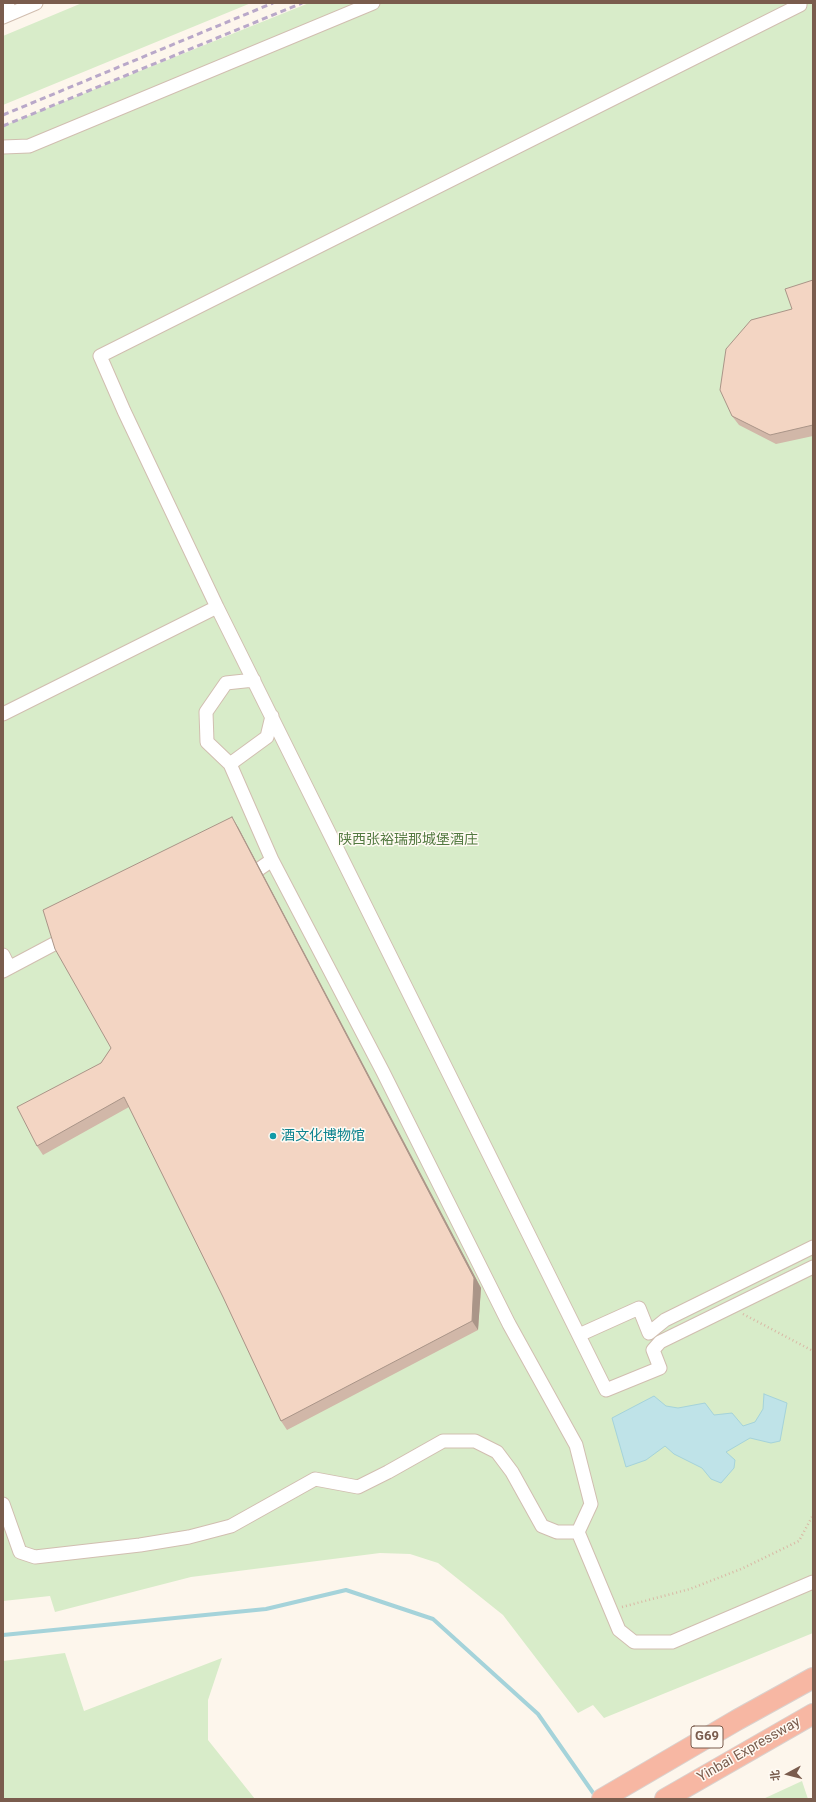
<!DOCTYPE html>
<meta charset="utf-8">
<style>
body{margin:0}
#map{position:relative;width:816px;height:1802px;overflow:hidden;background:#fdf6ec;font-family:Roboto,"Noto Sans SC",sans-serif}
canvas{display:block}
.frame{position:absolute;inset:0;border:4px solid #7a5c4d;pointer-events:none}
.north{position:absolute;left:768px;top:1754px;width:40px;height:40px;-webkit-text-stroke:3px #fffaf3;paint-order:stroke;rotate:263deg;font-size:11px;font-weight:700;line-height:16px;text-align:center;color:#7a5c4d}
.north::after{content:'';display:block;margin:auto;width:14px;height:18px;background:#7a5c4d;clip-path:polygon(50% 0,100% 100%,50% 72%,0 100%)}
</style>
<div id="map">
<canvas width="816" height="1802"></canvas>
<div class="frame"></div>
<div class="north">北</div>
</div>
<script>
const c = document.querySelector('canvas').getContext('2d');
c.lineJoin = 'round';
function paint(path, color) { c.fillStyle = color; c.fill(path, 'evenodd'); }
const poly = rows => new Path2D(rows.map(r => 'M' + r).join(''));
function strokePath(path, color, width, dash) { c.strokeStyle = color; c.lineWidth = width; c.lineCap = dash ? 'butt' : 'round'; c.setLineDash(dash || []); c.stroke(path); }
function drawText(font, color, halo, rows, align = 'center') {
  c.font = font + ' Roboto,"Noto Sans SC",sans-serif'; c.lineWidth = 3; c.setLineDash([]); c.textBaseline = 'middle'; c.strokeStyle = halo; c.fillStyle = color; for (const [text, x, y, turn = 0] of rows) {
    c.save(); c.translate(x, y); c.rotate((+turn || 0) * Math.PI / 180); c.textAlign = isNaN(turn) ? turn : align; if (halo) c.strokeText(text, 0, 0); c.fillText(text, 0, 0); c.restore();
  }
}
paint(poly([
 [82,3,251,3,3,105,3,36],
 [309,3,813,3,813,1633,604,1718,593,1705,578,1713,503,1615,438,1563,410,1554,380,1553,191,1577,55,1612,50,1596,3,1601,3,126],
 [65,1653,84,1711,222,1658,208,1700,208,1740,255,1799,3,1799,3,1661],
 [802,1781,808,1799,763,1799]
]), '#d8ecc9');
const water = poly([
 [764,1394,787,1403,780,1441,771,1443,750,1438,726,1452,735,1460,734,1468,721,1483,711,1479,702,1468,674,1454,665,1446,646,1460,626,1467,612,1418,654,1396,666,1406,678,1408,705,1403,714,1415,732,1413,743,1426,755,1422,763,1409,764,1394]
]);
paint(water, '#bfe3e8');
strokePath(water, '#a5d3da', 1);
strokePath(poly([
 [3,1635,266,1609,346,1590,433,1619,538,1714,596,1797]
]), '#a5d3da', 4);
const minor = poly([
 [3,5,8,3],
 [3,17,36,3],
 [3,147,29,146,373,3],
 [217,607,606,1390,660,1368,653,1350,660,1342,813,1267],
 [254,680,226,683,206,712,207,742,230,764,272,860],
 [3,714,217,607,124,411,100,356,800,5,800,3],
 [230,764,267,737,272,716],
 [248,874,249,876,272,860,383,1072,509,1324,576,1445,591,1504,578,1532,619,1630,634,1642,672,1642,813,1582],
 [3,955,9,967],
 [3,971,69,936],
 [579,1335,639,1308,649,1333,665,1320,813,1247],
 [3,1504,20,1552,35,1557,140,1545,189,1537,231,1526,315,1479,358,1487,388,1472,443,1441,475,1441,497,1452,512,1472,542,1526,557,1532,578,1532]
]);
const highway = poly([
 [602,1799,737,1720,813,1678],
 [665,1799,813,1714]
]);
strokePath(minor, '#d1beb0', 15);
strokePath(highway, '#dad1cd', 22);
strokePath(poly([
 [743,1314,813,1351],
 [622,1607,690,1589,741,1569,799,1541,813,1515]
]), '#d9b8a5', 2.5, [1, 3]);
strokePath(minor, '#fff', 13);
strokePath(highway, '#f7b7a3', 20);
strokePath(poly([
 [3,115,273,3],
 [3,126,302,3]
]), '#b9a8c9', 3, [6, 4]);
paint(poly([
 [813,280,813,436,776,444,739,425,732,416,792,309],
 [238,827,481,1288,478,1330,287,1430,281,1421,223,1297,129,1107,43,1155,37,1146,101,1063,111,1048]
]), '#d1b7a8');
paint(poly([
 [232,817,238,827,481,1288,478,1330,472,1321]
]), '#aa9588');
const building = poly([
 [813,280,813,425,770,435,732,416,720,390,726,349,751,320,792,309,785,289,813,280],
 [232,817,474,1278,472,1321,281,1421,223,1297,124,1097,37,1146,17,1107,101,1063,111,1048,55,949,43,910,232,817]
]);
paint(building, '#f3d5c3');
strokePath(building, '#aa9588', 1);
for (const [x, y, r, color] of [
 [273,1136,4,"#0f9aa8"]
]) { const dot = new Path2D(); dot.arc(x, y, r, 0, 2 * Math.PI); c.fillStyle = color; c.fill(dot); strokePath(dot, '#fffaf3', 1.5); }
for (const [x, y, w] of [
 [707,1737,32]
]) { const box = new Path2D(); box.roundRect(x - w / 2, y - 11, w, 22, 3); c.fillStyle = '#fffaf3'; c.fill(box); strokePath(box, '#7a5c4d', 1); }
drawText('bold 13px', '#7a5c4d', null, [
 ["G69",707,1737]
]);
drawText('14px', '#537a41', '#fffaf3', [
 ["陕西张裕瑞那城堡酒庄",408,840]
]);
drawText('14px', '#0d838f', '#fffaf3', [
 ["酒文化博物馆",281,1136]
], 'left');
drawText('14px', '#7a5c4d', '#fffaf3', [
 ["Yinbai Expressway",749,1750,-30]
]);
</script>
